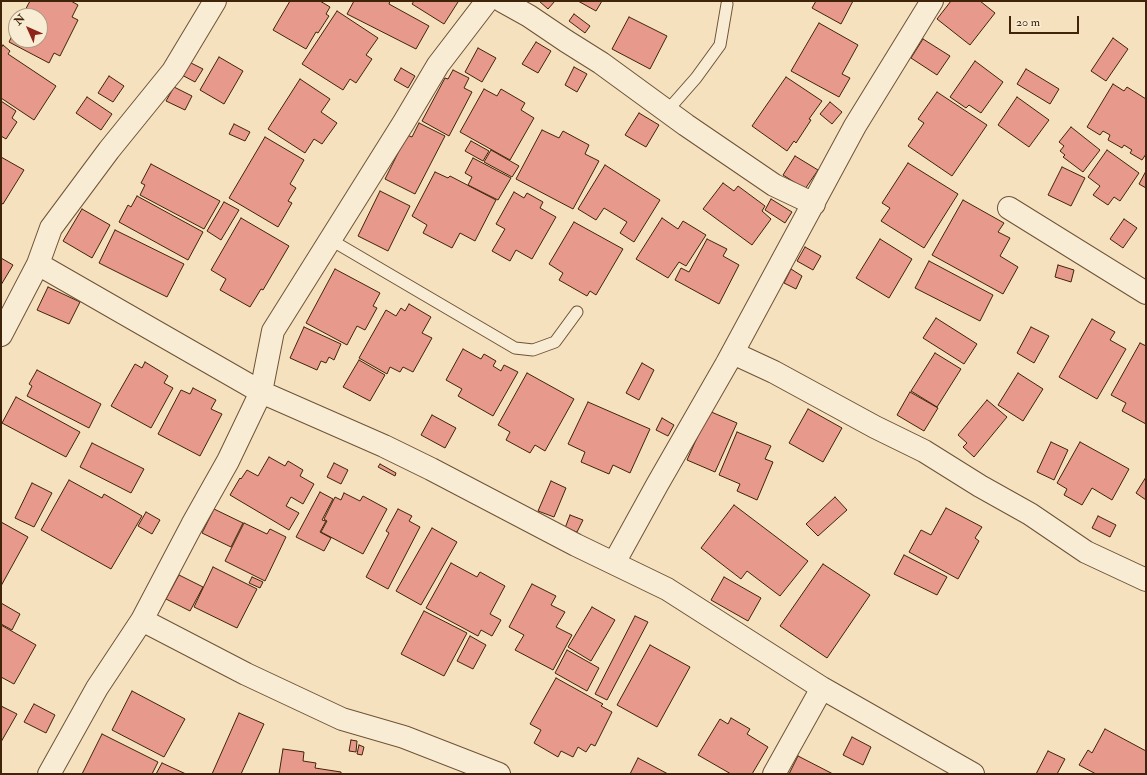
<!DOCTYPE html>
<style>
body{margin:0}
#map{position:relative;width:1147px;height:775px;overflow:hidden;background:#f6e1bf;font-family:"IM FELL Double Pica",serif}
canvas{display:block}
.frame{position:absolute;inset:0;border:2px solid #402409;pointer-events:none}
.north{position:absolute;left:8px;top:8px;width:40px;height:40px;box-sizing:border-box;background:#f9ecd5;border:1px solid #af9c83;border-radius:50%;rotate:315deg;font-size:11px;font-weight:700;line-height:16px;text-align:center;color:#402409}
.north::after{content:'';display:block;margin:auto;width:14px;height:18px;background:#8f2418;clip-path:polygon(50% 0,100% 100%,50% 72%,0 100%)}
.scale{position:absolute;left:1009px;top:16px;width:70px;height:18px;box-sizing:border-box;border:2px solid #402409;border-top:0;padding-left:5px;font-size:12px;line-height:14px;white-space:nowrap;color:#402409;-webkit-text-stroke:3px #f9ecd5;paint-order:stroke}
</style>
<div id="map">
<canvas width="1147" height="775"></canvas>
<div class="frame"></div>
<div class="north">N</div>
<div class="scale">20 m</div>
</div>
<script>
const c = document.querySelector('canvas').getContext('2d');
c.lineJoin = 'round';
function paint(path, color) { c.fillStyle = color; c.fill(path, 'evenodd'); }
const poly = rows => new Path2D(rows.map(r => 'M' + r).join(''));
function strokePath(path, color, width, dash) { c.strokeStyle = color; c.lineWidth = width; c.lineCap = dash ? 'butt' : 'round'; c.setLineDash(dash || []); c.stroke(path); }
const building = poly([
 [30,1,71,1,78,5,72,17,78,20,60,56,54,53,49,63,9,42,16,28,16,40,40,40,40,16,22,16,30,1],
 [290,1,320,1,330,7,326,14,329,16,318,33,316,32,306,49,273,30,290,1],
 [354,1,390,1,389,4,429,26,416,49,347,14,354,1],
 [414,1,457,1,458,2,444,24,412,4,414,1],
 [539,1,555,1,548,9,539,1],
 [578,1,602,1,596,11,578,1],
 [816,1,853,1,841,24,812,8,816,1],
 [951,1,980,1,995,13,970,45,937,19,951,1],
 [337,11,378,38,366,55,372,59,356,83,350,79,343,90,302,64,337,11],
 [574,14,590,26,585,33,569,21,574,14],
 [629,17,667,36,650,69,612,49,629,17],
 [819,23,858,45,842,74,850,78,839,97,791,71,819,23],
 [1113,38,1128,49,1106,81,1091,71,1113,38],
 [923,39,950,56,937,75,911,58,923,39],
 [536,42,551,51,538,73,522,64,536,42],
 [3,45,10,51,8,54,56,86,34,120,1,98,1,48,3,45],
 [478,48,496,58,482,82,465,72,478,48],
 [219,57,243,71,224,104,200,90,219,57],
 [187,61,203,69,195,82,180,74,187,61],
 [975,61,1003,82,981,113,969,105,966,108,950,97,975,61],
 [574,67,587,74,577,92,565,85,574,67],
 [401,68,415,76,408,88,394,80,401,68],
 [1026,69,1059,89,1050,104,1017,84,1026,69],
 [453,70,469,78,464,88,472,92,449,136,422,121,445,78,448,79,453,70],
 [109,76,124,86,113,102,98,93,109,76],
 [786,77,822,101,809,119,811,120,796,143,794,141,787,151,752,126,786,77],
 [300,79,330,99,321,112,337,123,322,144,314,139,305,153,268,129,300,79],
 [1113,84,1124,91,1127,87,1146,99,1146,154,1142,160,1130,153,1132,150,1124,145,1122,148,1108,140,1110,135,1103,131,1100,135,1087,127,1113,84],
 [174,87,192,96,185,110,166,101,174,87],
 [484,89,497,96,501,89,525,103,521,110,534,118,510,160,460,132,484,89],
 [937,92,987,125,952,176,908,146,924,123,918,119,937,92],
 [87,97,112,114,101,130,76,113,87,97],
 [1017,97,1049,120,1029,147,998,125,1017,97],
 [1,101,16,111,12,118,17,122,6,139,1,136,1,101],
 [830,102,842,112,832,124,820,114,830,102],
 [639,113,659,125,646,147,625,135,639,113],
 [419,123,445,136,415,194,385,179,407,135,412,137,419,123],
 [234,124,250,132,245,141,229,134,234,124],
 [1071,127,1100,150,1083,172,1063,157,1065,155,1060,151,1064,146,1059,142,1071,127],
 [542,130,559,138,563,131,589,145,585,154,599,161,573,209,516,179,542,130],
 [265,137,304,160,290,184,296,188,288,201,292,203,278,227,229,198,265,137],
 [471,141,489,151,483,161,465,151,471,141],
 [491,150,519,166,512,177,484,162,491,150],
 [1107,150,1139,173,1120,201,1114,197,1108,205,1093,195,1100,186,1088,177,1107,150],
 [795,156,818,170,805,189,783,175,795,156],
 [1,157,24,170,3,204,1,203,1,157],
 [473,158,511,178,498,200,468,185,472,177,465,173,473,158],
 [908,163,958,194,924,248,881,221,890,208,882,203,908,163],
 [151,164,220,201,204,229,140,195,145,185,141,183,151,164],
 [605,165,660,200,634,242,620,233,627,222,604,208,596,220,578,209,605,165],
 [1062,167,1085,178,1071,206,1048,195,1062,167],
 [1146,171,1146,188,1139,184,1146,171],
 [435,172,448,178,450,176,496,200,475,241,460,233,452,248,423,233,427,225,412,216,435,172],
 [723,183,734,191,738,186,765,206,762,211,771,219,752,245,703,209,723,183],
 [380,191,410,206,388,251,358,236,380,191],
 [514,192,524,198,527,193,543,202,540,208,556,217,532,259,516,250,510,261,492,251,505,229,496,224,514,192],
 [137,196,203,232,188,260,119,222,128,205,131,207,137,196],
 [771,199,792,212,785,223,765,210,771,199],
 [963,200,1004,223,998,232,1010,238,1000,256,1018,267,1003,294,932,255,963,200],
 [224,202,239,210,221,240,207,231,224,202],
 [82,209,110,225,92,258,63,241,82,209],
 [241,218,289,246,263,290,261,289,250,307,220,290,226,279,211,270,241,218],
 [662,218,678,229,683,221,706,235,686,266,679,262,668,278,636,259,662,218],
 [1124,219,1137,228,1123,248,1110,239,1124,219],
 [574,222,623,249,596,295,590,291,587,296,559,280,563,273,549,264,574,222],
 [115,230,184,264,167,297,99,263,115,230],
 [707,239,727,249,723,256,739,265,719,304,675,280,681,268,689,272,707,239],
 [880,239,912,259,889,298,856,278,880,239],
 [805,247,821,256,813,270,797,261,805,247],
 [1,258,13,265,1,285,1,258],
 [929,261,993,295,980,321,915,288,929,261],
 [1058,265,1074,270,1071,282,1055,277,1058,265],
 [335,269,380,293,373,306,377,308,365,330,357,326,347,345,306,323,335,269],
 [791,269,802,276,796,289,784,283,791,269],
 [48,287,80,302,69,324,37,310,48,287],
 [409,304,431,317,422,333,432,338,413,372,403,367,400,372,390,367,387,374,359,358,386,310,396,316,401,308,405,311,409,304],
 [936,318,977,344,964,364,923,338,936,318],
 [1092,319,1115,332,1110,340,1126,349,1097,399,1059,377,1092,319],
 [304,327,341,344,334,360,329,357,326,363,321,361,317,370,290,358,304,327],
 [1031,327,1049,336,1034,363,1017,353,1031,327],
 [1140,343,1146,346,1146,424,1122,411,1126,403,1111,395,1140,343],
 [463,349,481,359,484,354,496,361,493,366,501,371,504,365,518,372,493,416,458,396,462,389,446,380,463,349],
 [935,353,961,369,937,407,911,391,935,353],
 [359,360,385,375,370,401,343,387,359,360],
 [145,362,168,376,164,383,173,388,151,428,111,406,135,364,142,368,145,362],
 [642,363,654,370,639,400,626,393,642,363],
 [37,370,101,404,89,428,27,396,32,386,29,384,37,370],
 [527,373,574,399,545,451,535,445,530,453,506,440,510,432,498,425,527,373],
 [1018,373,1043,389,1023,421,998,405,1018,373],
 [193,388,216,400,211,409,222,414,200,456,158,434,181,390,190,394,193,388],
 [910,392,938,408,924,431,897,415,910,392],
 [16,397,80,432,66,457,2,423,16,397],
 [987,400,1007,417,974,457,963,447,967,443,958,435,987,400],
 [588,402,650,429,630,473,613,465,609,474,581,462,585,452,568,444,588,402],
 [808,409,842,428,823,462,789,443,808,409],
 [709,411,737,423,715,472,687,460,709,411],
 [432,415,456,428,445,448,421,435,432,415],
 [662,418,674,425,668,436,656,430,662,418],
 [737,432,771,446,765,459,773,462,757,500,737,491,740,484,719,475,737,432],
 [1051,442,1068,450,1054,480,1037,472,1051,442],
 [1080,442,1129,469,1112,500,1092,488,1082,505,1064,495,1067,489,1057,483,1080,442],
 [92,443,144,469,131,493,80,467,92,443],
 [269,457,285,466,288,461,303,470,300,476,314,484,303,504,291,497,286,506,299,513,289,530,230,495,240,478,241,479,247,470,258,476,269,457],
 [334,463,348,470,341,484,327,477,334,463],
 [380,464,396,473,395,476,378,467,380,464],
 [1146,477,1146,500,1136,493,1146,477],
 [69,480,102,498,104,494,142,516,111,569,41,530,69,480],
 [551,481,566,488,554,517,538,511,551,481],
 [32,483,52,493,34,527,15,518,32,483],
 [320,492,333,499,322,520,326,521,320,532,331,538,324,551,296,537,320,492],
 [344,493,360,501,363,496,387,509,363,554,321,532,327,521,324,519,335,497,341,500,344,493],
 [835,497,847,510,818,536,806,524,835,497],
 [734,505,808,561,780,596,747,571,741,579,701,548,734,505],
 [946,508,982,527,975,538,979,541,958,579,909,552,921,530,931,535,946,508],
 [214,509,243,523,231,547,202,533,214,509],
 [398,509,412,516,409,521,420,527,388,589,366,577,389,533,386,531,398,509],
 [146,512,160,520,152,534,138,526,146,512],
 [570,515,583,520,577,532,565,528,570,515],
 [1098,516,1116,525,1110,537,1092,528,1098,516],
 [1,522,28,537,1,586,1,522],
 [244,523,267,534,270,529,286,537,265,581,225,561,244,523],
 [432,528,457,542,421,605,396,591,432,528],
 [904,555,947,577,937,595,894,574,904,555],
 [451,563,477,577,480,572,505,586,490,614,501,620,492,636,481,630,478,636,426,608,451,563],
 [823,564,870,595,827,658,780,626,823,564],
 [213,567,257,589,237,628,194,607,213,567],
 [179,575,203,587,190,611,166,599,179,575],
 [252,577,263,582,260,588,249,583,252,577],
 [724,577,761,598,748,621,711,600,724,577],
 [532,584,556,596,551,605,565,612,556,627,572,635,553,670,515,650,524,635,509,627,532,584],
 [1,603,20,614,12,630,1,624,1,603],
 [592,607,615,620,591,661,568,647,592,607],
 [424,611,467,633,444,676,401,654,424,611],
 [635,616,648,622,607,700,595,694,635,616],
 [1,625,36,645,14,684,1,677,1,625],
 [470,636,486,645,473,669,457,661,470,636],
 [650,645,690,667,657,727,617,705,650,645],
 [567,650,599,668,587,691,555,673,567,650],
 [556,678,603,704,601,706,612,712,595,746,591,744,586,752,578,747,573,757,561,751,558,757,534,743,541,730,530,724,556,678],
 [132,691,185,719,164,757,112,730,132,691],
 [34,704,55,715,46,733,24,722,34,704],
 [1,706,17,714,1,742,1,706],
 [239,713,264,724,241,774,212,774,239,713],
 [731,718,750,729,747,734,768,747,752,774,731,774,698,755,720,719,728,724,731,718],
 [1105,729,1146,751,1146,774,1096,774,1079,765,1088,750,1092,753,1105,729],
 [102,734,158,762,152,774,82,774,102,734],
 [852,737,871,747,863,765,843,755,852,737],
 [351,740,357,741,356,752,349,751,351,740],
 [359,745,364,747,362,755,357,754,359,745],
 [283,749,304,752,303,761,316,763,315,768,341,772,341,774,279,774,283,749],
 [1048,751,1065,759,1057,774,1036,774,1048,751],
 [798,756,833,774,789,774,798,756],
 [638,758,668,774,630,774,638,758],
 [162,763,186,774,156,774,162,763]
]);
paint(building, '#e7998b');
strokePath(building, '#402409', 1);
const lane = poly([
 [667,111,696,78,720,45,727,4],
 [331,240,515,348,533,350,555,342,577,312]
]);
const street = poly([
 [502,1,529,16,566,41,601,63,686,125,774,185,814,204],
 [1009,208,1146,293],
 [38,264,261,392,384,446,431,469,576,545,667,589,822,688,973,774],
 [1,335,38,264,51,228,109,150,173,71,215,1],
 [733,353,774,372,875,427,924,451,980,486,1030,514,1086,552,1146,580],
 [614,563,657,485,727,363,855,126,932,1],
 [142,620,246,674,342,719,404,737,499,774],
 [49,774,97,688,142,620,192,525,228,461,261,392,273,331,404,122,438,65,487,1],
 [774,774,822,688]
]);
strokePath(lane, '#6e5336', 13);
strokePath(street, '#6e5336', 24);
strokePath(lane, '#f9ecd5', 11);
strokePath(street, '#f9ecd5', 22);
</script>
